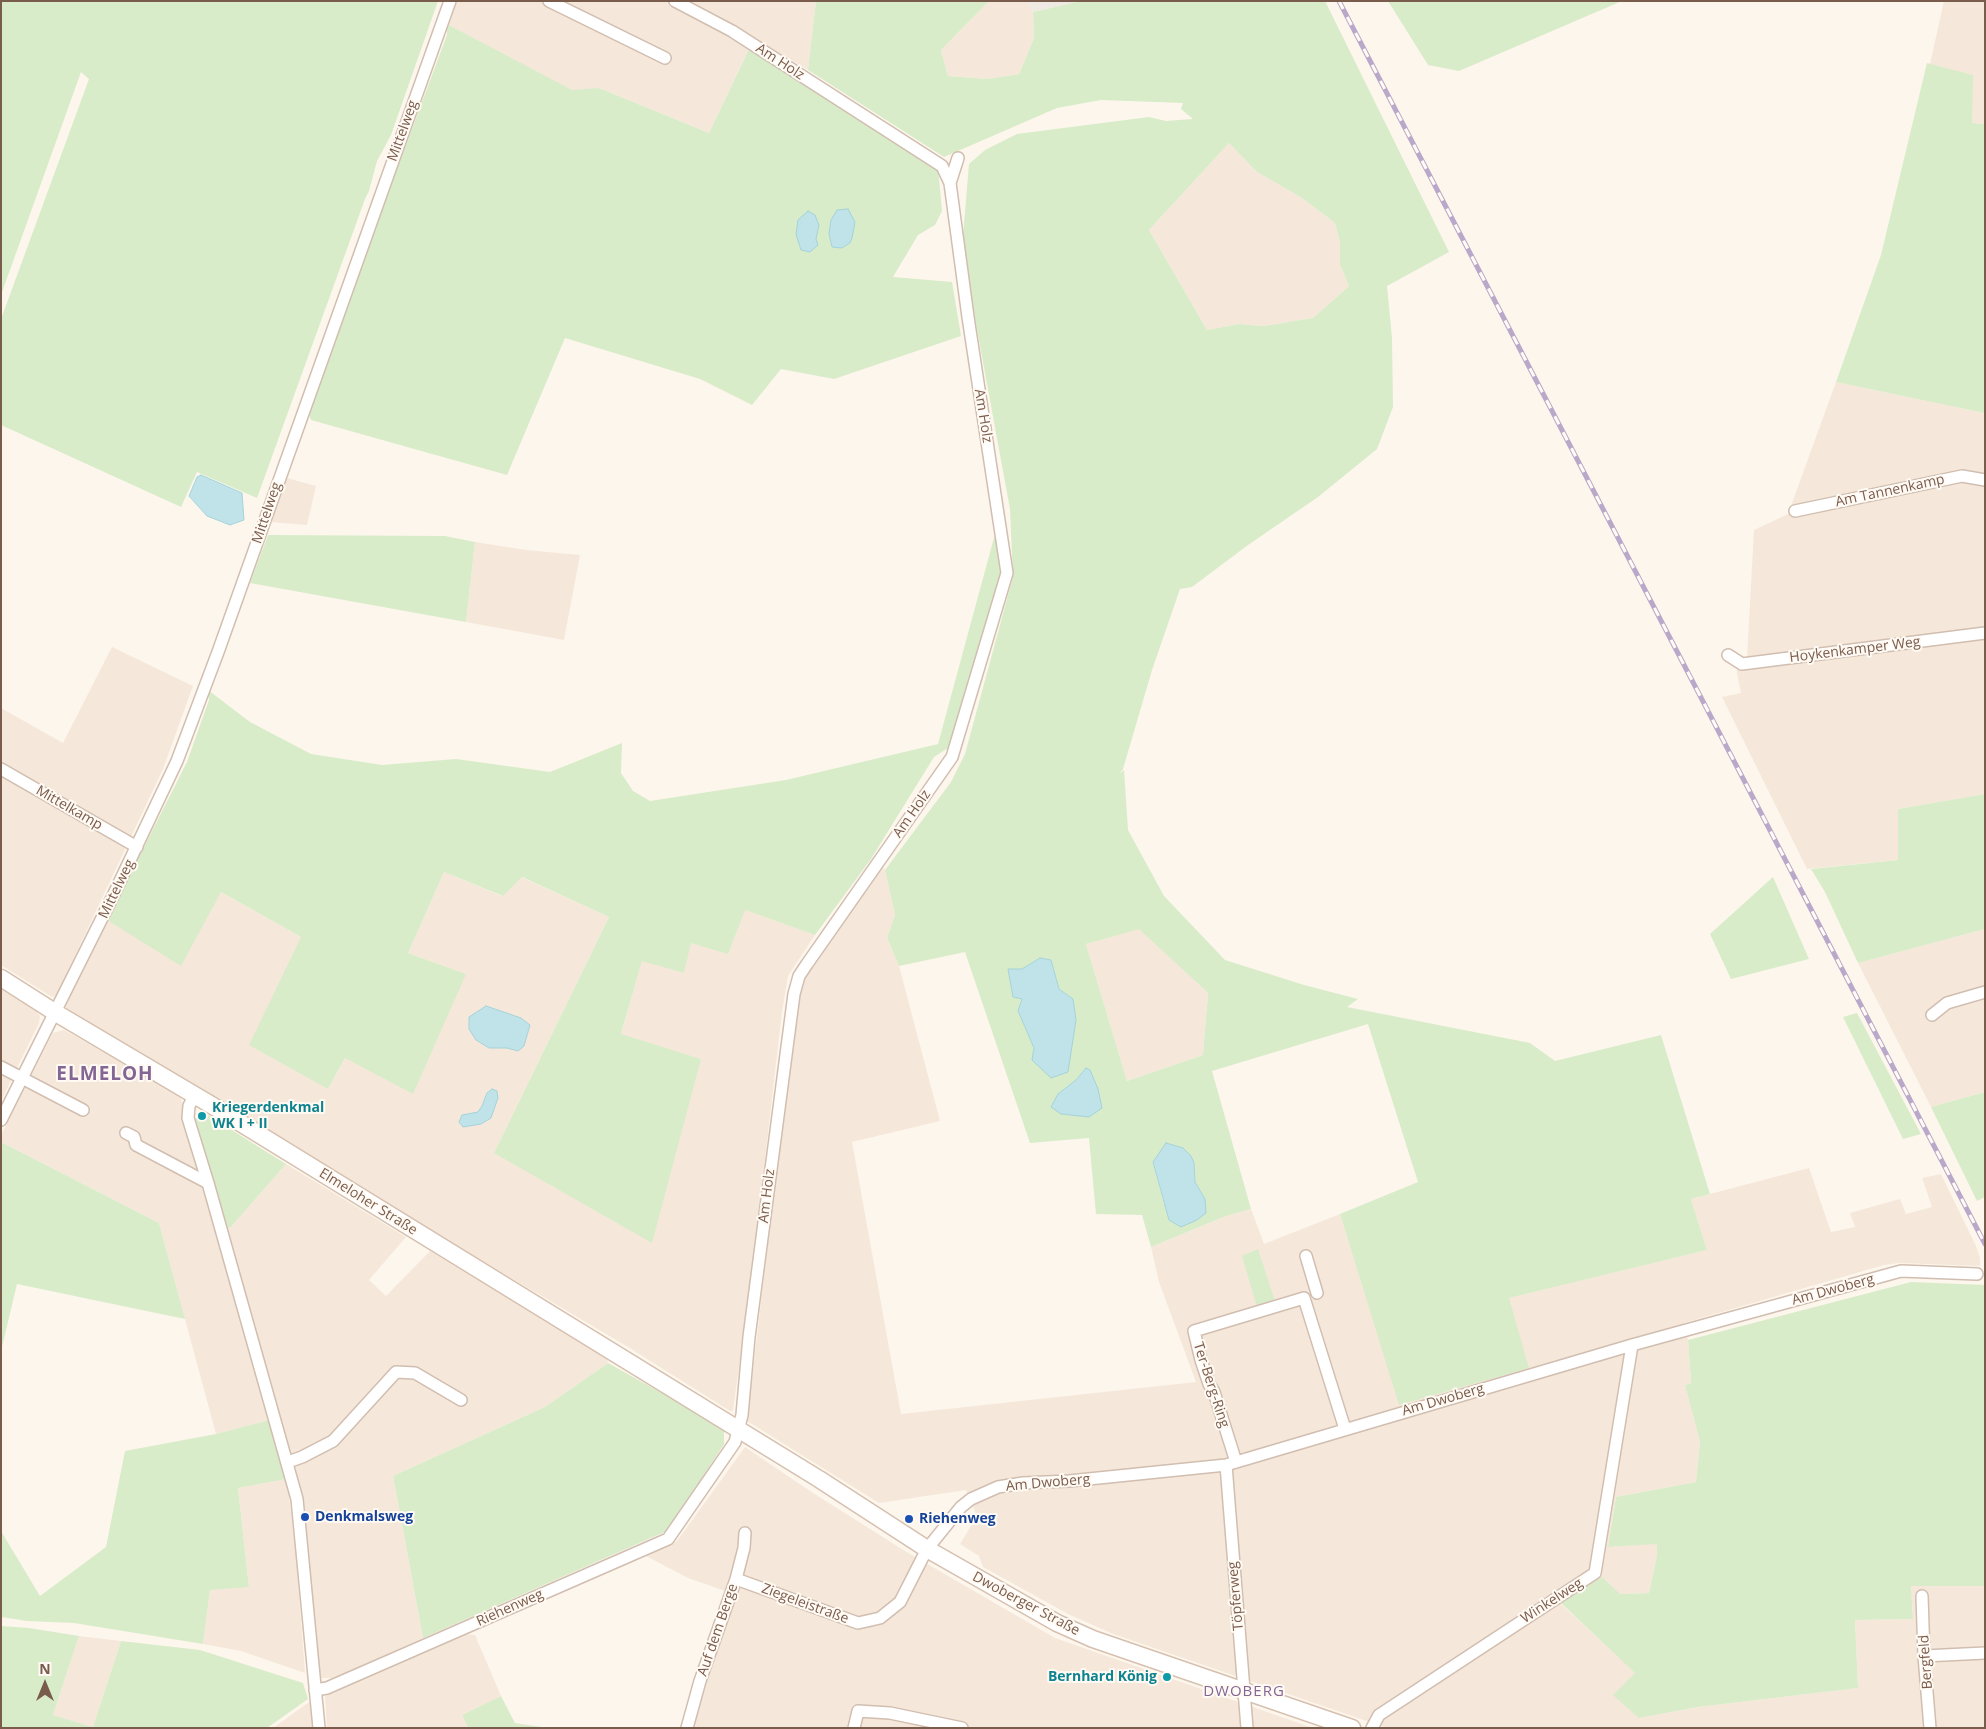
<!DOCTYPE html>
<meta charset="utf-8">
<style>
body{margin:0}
#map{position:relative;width:1986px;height:1729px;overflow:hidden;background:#fdf6ec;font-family:"Open Sans",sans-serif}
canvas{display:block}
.frame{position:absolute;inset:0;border:2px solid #7a5c4d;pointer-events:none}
.north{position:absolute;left:20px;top:1659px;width:50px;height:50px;-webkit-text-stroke:4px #fffaf3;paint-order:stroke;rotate:0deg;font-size:14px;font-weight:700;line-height:20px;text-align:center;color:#7a5c4d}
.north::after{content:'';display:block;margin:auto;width:18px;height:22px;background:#7a5c4d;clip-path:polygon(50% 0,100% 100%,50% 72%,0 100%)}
</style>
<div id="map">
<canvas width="1986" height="1729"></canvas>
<div class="frame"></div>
<div class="north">N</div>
</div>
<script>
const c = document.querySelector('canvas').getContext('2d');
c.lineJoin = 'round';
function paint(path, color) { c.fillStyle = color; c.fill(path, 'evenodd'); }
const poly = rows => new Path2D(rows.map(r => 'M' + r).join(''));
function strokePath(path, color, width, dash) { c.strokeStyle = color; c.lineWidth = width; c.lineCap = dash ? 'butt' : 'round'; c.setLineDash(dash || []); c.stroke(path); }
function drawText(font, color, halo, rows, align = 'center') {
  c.font = font + ' "Open Sans",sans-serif'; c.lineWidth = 4; c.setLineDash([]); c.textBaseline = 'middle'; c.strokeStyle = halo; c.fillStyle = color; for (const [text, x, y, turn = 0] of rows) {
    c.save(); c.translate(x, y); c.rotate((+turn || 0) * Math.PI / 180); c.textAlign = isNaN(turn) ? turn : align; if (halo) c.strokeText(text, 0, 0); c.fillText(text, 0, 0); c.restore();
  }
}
paint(poly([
 [455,1,816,1,808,70,754,38,709,133,599,88,572,91,447,24],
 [989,1,1028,1,1033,12,1034,38,1019,74,987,79,948,76,941,50],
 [1944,1,1985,1,1985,124,1972,123,1972,75,1930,64],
 [1229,143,1257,172,1302,198,1335,223,1340,242,1340,265,1349,286,1313,318,1264,326,1239,324,1207,330,1149,230],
 [1836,382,1984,413,1985,409,1985,794,1898,809,1898,860,1807,869,1722,697,1741,693,1737,673,1737,660,1747,659,1754,530,1788,514],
 [287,478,316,486,307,525,270,522],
 [475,542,526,550,580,555,564,640,466,622],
 [112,647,193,686,163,769,56,996,52,997,1,965,1,708,63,743],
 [880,864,885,870,895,915,887,938,899,966,940,1121,852,1142,901,1414,1196,1382,1159,1282,1151,1247,1226,1216,1251,1209,1264,1244,1340,1214,1400,1405,1508,1298,1707,1250,1691,1199,1809,1168,1831,1232,1855,1227,1850,1213,1900,1199,1906,1214,1932,1207,1922,1178,1941,1174,1976,1246,1980,1258,1980,1266,1900,1263,1884,1265,1684,1323,1688,1340,1691,1383,1685,1385,1700,1442,1696,1482,1616,1497,1608,1547,1657,1543,1657,1555,1649,1593,1620,1594,1561,1604,1636,1673,1639,1718,1698,1707,1858,1688,1855,1620,1913,1619,1911,1586,1985,1586,1985,1728,1387,1728,1113,1634,1068,1614,983,1567,979,1556,960,1544,977,1516,966,1490,879,1503,747,1421,790,1056,802,977],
 [444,872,502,896,521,877,609,917,494,1153,701,1059,621,1035,642,960,684,973,690,943,745,910,815,935,788,976,782,1012,753,1263,733,1411,730,1411,628,1347,403,1214,300,1149,66,1008,68,999,107,920,221,892,301,937,328,1089,345,1058,466,974,408,953],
 [1139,928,1208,993,1203,1055,1127,1081,1086,944],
 [1985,929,1985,1092,1931,1107,1858,963],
 [1,989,36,1011,40,1016,39,1023,1,1101],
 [64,1030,180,1095,269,1420,216,1434,159,1223,1,1142,1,1135,53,1033],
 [286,1164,406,1237,369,1280,386,1296,430,1251,607,1358,608,1363,545,1407,393,1476,423,1638,335,1678,321,1678,296,1480,226,1229,231,1227],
 [745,1447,810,1491,905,1551,1055,1638,1313,1728,682,1728,725,1591,688,1578,646,1556,677,1541],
 [287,1479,296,1554,305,1673,241,1651,203,1644,210,1590,249,1586,238,1488],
 [466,1634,475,1635,501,1696,462,1715,468,1728,327,1728,325,1696],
 [79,1636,121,1641,93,1727,53,1715],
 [312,1701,314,1728,273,1728,305,1705]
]), '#f5e8da');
paint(poly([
 [1028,1,1081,1,1033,12]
]), '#efe9e4');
paint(poly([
 [1,1,438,1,391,135,377,161,369,191,365,199,257,498,197,472,181,507,1,425,1,319,89,79,81,72,1,295],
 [816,1,989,1,941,50,948,76,987,79,1019,74,1034,38,1033,12,1081,1,1325,1,1449,252,1387,286,1392,338,1393,407,1377,449,1318,497,1248,545,1192,587,1180,589,1152,670,1123,769,1119,774,1124,770,1128,830,1164,896,1225,960,1304,985,1358,999,1347,1007,1530,1043,1555,1061,1661,1035,1710,1194,1691,1199,1707,1250,1509,1298,1529,1368,1399,1405,1340,1214,1418,1182,1368,1024,1212,1071,1251,1209,1226,1216,1151,1247,1142,1215,1096,1214,1089,1138,1030,1143,965,952,899,966,887,938,895,915,885,870,951,782,965,754,1013,577,1010,509,962,248,969,164,985,150,1017,134,1149,117,1166,121,1193,119,1181,109,1183,103,1101,100,1057,108,944,157,808,70],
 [1229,143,1257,172,1302,198,1335,223,1340,242,1340,265,1349,286,1313,318,1264,326,1239,324,1207,330,1149,230],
 [1139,929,1208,993,1203,1055,1127,1081,1086,944],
 [1040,958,1051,960,1059,989,1073,999,1076,1020,1034,1048,1018,1011,1022,999,1022,969],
 [1086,1068,1089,1117,1058,1094,1076,1080],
 [1191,1156,1194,1163,1195,1182,1205,1199,1164,1204,1153,1163],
 [1388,1,1622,1,1459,71,1428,65],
 [447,24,572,90,599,88,709,133,750,47,938,167,942,211,935,225,918,235,893,277,952,282,961,336,834,379,781,369,752,405,700,379,565,338,507,475,311,420,308,412,310,403,447,35],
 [1927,63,1973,75,1972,123,1985,124,1984,413,1836,382,1881,255],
 [995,534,1002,573,948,748,934,757,871,859,815,935,745,910,728,954,691,943,684,973,642,961,621,1034,701,1059,652,1243,494,1153,609,917,522,877,503,896,444,872,408,953,466,974,413,1094,345,1058,328,1089,249,1045,301,937,221,892,181,966,107,920,187,762,209,700,208,690,250,722,311,754,382,765,456,759,550,772,622,743,621,773,633,791,650,801,786,780,938,744],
 [268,535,445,536,475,542,466,622,250,583],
 [1985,794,1985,929,1858,963,1825,892,1811,869,1898,860,1898,809],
 [1773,877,1809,959,1731,979,1710,934],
 [1857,1013,1921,1134,1903,1139,1843,1017],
 [1985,1092,1985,1197,1977,1201,1931,1107],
 [203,1112,286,1164,231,1227,226,1229,194,1120],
 [1,1142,159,1223,185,1319,17,1284,1,1351],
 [1258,1249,1275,1301,1257,1307,1242,1256],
 [1911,1282,1985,1285,1985,1586,1911,1586,1913,1619,1855,1620,1858,1688,1698,1707,1639,1718,1613,1695,1635,1673,1561,1603,1602,1577,1620,1594,1649,1593,1657,1555,1657,1544,1608,1547,1616,1497,1696,1482,1700,1442,1685,1385,1691,1383,1688,1340],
 [608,1363,724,1428,724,1444,669,1530,423,1638,393,1476,545,1407],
 [269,1420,287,1479,238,1488,249,1587,210,1590,203,1644,74,1623,27,1621,1,1617,1,1531,40,1596,106,1547,125,1451,216,1434],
 [1,1626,29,1628,79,1636,53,1715,93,1727,121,1641,200,1650,303,1683,308,1699,267,1728,1,1728],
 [501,1696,515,1723,548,1728,468,1728,462,1715]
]), '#d8ecc9');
const water = poly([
 [848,209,855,222,852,238,850,243,842,248,832,247,829,234,831,220,837,210,848,209],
 [808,211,815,215,819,225,816,239,818,245,810,252,801,250,796,234,798,220,808,211],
 [201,475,242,493,244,520,230,525,207,516,189,496,197,477,201,475],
 [1040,958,1051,960,1059,989,1073,999,1076,1020,1068,1072,1051,1078,1032,1060,1034,1048,1018,1011,1022,999,1013,997,1008,969,1022,969,1040,958],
 [486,1006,521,1018,530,1025,524,1046,518,1051,507,1048,489,1048,476,1040,469,1029,469,1017,486,1006],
 [1086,1068,1090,1070,1098,1089,1102,1108,1089,1117,1061,1114,1051,1107,1058,1094,1076,1080,1086,1068],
 [492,1089,497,1091,498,1098,491,1118,481,1124,463,1127,459,1122,462,1115,478,1112,482,1106,487,1093,492,1089],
 [1166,1143,1183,1148,1191,1156,1194,1163,1195,1182,1205,1199,1206,1213,1197,1220,1181,1227,1169,1220,1153,1162,1166,1143]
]);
paint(water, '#bfe3e8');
strokePath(water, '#a5d3da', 1);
const street = poly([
 [549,1,665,58],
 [675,1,732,31,942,166,950,183],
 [1795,511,1962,476,1985,480],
 [1728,655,1742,664,1985,633],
 [1,769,137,847],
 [1932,1015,1947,1003,1985,992],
 [1,1067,83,1110],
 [194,1096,189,1106,188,1118,208,1183,297,1499,319,1728],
 [1,1120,112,898,177,761,218,652,450,1],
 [126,1133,134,1137,136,1145,208,1183],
 [1306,1256,1317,1293],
 [288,1462,302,1457,333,1441,396,1372,415,1373,461,1400],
 [1236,1462,1214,1392,1209,1384,1201,1360,1194,1331,1304,1298,1345,1429],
 [1226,1465,1247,1728],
 [736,1579,858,1623,880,1618,900,1602,927,1549,961,1507,971,1499,998,1487,1023,1483,1069,1481,1226,1465,1632,1345,1901,1271,1977,1274],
 [1922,1596,1924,1656,1930,1728],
 [1924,1656,1985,1653],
 [315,1690,327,1688,668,1539,735,1442,742,1415,749,1337,794,994,799,976,807,964,952,757,1007,573,968,317,950,183,958,158],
 [687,1728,700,1681,736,1579,744,1548,745,1533],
 [854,1728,858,1711,890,1713,962,1728],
 [1372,1728,1379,1715,1595,1573,1632,1345]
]);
const secondary = poly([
 [1,978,56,1013,213,1106,819,1479,927,1549,1057,1623,1093,1639,1352,1728]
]);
strokePath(street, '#d1beb0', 14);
strokePath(secondary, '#d6c0b0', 19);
strokePath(street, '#fff', 11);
strokePath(secondary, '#fff', 16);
const rail = poly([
 [1339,1,1985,1244]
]);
strokePath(rail, '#b9a8c9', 5);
strokePath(rail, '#fffaf3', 3, [9]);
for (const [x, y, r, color] of [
 [202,1116,5,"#0f9aa8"],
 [305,1517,5,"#1a4fb4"],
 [909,1519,5,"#1a4fb4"],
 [1167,1677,5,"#0f9aa8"]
]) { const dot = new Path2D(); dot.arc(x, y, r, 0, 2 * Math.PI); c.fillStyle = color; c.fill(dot); strokePath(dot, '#fffaf3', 2); }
drawText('14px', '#7a5c4d', '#fffaf3', [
 ["Am Holz",780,62,33],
 ["Mittelweg",403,131,-70],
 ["Am Holz",983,416,81],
 ["Am Tannenkamp",1890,491,-12],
 ["Mittelweg",267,513,-71],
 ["Hoykenkamper Weg",1855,650,-7],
 ["Mittelkamp",69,808,30],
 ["Am Holz",912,814,-55],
 ["Mittelweg",117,889,-64],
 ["Am Holz",767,1196,-83],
 ["Elmeloher Straße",368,1202,32],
 ["Am Dwoberg",1833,1290,-15],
 ["Ter-Berg-Ring",1211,1385,72],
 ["Am Dwoberg",1443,1400,-16],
 ["Am Dwoberg",1048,1483,-5],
 ["Töpferweg",1236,1596,-95],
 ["Winkelweg",1552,1601,-33],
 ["Ziegeleistraße",805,1604,20],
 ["Dwoberger Straße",1026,1604,28],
 ["Riehenweg",510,1608,-24],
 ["Auf dem Berge",718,1630,-71],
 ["Bergfeld",1926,1662,-94]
]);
drawText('bold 14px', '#0d838f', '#fffaf3', [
 ["Kriegerdenkmal",212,1108],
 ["WK I + II",212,1124],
 ["Bernhard König",1157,1677,"right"]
], 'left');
drawText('bold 14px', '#164399', '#fffaf3', [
 ["Denkmalsweg",315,1517],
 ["Riehenweg",919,1519]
], 'left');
c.letterSpacing = '1px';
drawText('15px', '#846695', '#fffaf3', [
 ["DWOBERG",1244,1692]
]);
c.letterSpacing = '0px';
c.letterSpacing = '1px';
drawText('bold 19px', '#846695', '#fffaf3', [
 ["ELMELOH",105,1075]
]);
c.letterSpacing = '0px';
</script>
